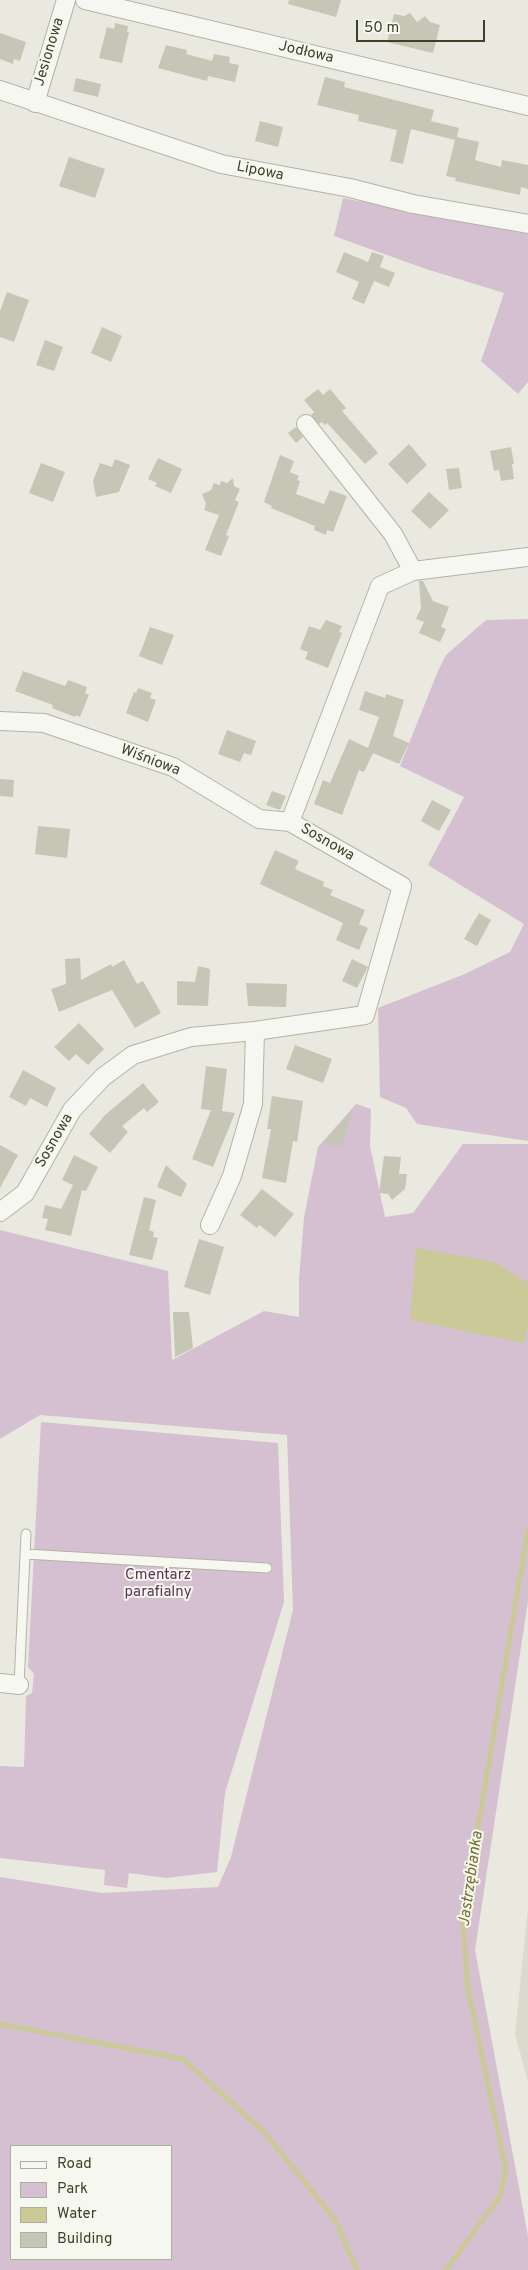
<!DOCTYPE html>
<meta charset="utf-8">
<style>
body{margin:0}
#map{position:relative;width:528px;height:2270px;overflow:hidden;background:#e9e9df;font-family:Overpass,sans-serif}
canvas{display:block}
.legend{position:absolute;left:10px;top:2145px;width:162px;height:115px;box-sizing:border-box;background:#f6f7ef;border:1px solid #adae9f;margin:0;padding:6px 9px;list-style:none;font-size:15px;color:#3f4127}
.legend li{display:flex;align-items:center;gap:10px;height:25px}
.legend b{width:25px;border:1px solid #adae9f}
.scale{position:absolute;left:356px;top:20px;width:129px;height:22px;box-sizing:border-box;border:2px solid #3f4127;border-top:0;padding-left:6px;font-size:15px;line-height:18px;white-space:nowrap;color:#3f4127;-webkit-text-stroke:4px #f6f7ef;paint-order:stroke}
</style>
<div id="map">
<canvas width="528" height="2270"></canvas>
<ul class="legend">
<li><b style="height:6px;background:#f7f7f2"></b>Road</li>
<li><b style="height:14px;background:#d4c0d0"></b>Park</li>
<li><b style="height:14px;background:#cbc998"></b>Water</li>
<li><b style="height:14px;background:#c5c6b6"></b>Building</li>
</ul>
<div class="scale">50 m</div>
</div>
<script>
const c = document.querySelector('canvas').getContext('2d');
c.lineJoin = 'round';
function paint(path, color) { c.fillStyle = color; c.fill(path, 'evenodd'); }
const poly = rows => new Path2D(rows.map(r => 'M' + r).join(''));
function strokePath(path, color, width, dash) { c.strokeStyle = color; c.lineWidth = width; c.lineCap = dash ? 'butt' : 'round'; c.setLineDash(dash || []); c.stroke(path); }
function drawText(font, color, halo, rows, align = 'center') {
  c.font = font + ' Overpass,sans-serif'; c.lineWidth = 4; c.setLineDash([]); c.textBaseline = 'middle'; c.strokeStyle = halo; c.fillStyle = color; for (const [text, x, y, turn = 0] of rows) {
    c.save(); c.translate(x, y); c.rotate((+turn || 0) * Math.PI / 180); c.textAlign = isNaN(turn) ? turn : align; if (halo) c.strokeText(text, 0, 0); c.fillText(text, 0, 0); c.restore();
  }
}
paint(poly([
 [528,1907,528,2082,515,2034]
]), '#dbdbcd');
paint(poly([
 [343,198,528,234,528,382,518,394,481,361,504,293,426,269,334,236],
 [528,619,528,1141,417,1124,406,1108,380,1097,378,1008,465,974,510,952,524,924,428,865,464,797,400,766,438,671,446,655,486,620],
 [356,1104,371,1109,370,1146,385,1217,413,1213,463,1144,528,1144,528,1601,475,1950,528,2236,528,2270,0,2270,0,1877,102,1893,218,1887,231,1857,293,1610,287,1435,40,1415,0,1439,0,1230,168,1271,172,1360,264,1311,299,1317,299,1279,304,1217,318,1147],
 [11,2146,171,2146,171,2259,11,2259],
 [41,1422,278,1443,284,1602,225,1793,217,1872,166,1878,129,1873,127,1888,104,1885,105,1870,0,1858,0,1766,24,1767,26,1696,32,1693,34,1674,28,1667]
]), '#d4c0d0');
paint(poly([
 [416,1248,495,1262,528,1283,528,1327,523,1343,410,1320]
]), '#cbc998');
strokePath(poly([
 [0,2024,183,2059,264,2132,334,2218,357,2270],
 [446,2270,500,2196,506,2170,467,1984,463,1917,528,1529]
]), '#cbc998', 5);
paint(poly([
 [289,0,341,0,336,17,288,4],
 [410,13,417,22,425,16,430,22,440,25,433,53,387,42,394,14,404,16],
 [115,23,128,26,127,32,129,32,122,63,99,58,107,27,114,29],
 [0,33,26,42,20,61,14,59,13,64,0,59],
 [166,45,187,50,186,54,212,61,214,54,230,57,229,63,239,65,235,82,208,76,207,81,158,68],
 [325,77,345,82,344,87,434,110,431,121,459,128,457,137,479,142,475,160,501,167,502,160,528,165,528,189,521,187,520,195,455,181,456,178,446,176,455,140,411,129,403,164,390,161,397,130,358,121,359,115,317,105],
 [76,78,101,84,98,97,73,91],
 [260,121,283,127,278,147,255,141],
 [69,157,105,169,95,198,59,186],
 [344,252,368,262,372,252,384,256,380,267,395,273,389,287,374,281,364,304,352,299,359,282,336,272],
 [7,292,29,300,14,342,0,337,0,311],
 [102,327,122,336,111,362,91,353],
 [45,340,63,347,54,371,36,365],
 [318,389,323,395,330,389,346,408,342,411,378,453,365,464,327,423,325,425,322,422,319,424,311,415,314,412,304,400],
 [296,427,303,437,296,443,288,433],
 [409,444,427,465,407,484,388,464],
 [511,447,514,464,512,464,514,479,501,481,499,470,494,471,490,451],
 [280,455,294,461,290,472,299,476,297,480,300,481,296,494,324,504,330,490,347,496,333,532,327,530,326,535,314,530,315,526,271,508,272,506,264,502],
 [158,458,182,469,171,493,155,486,157,483,148,479],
 [115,459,130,465,119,492,96,497,93,481,100,463,112,467],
 [41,463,65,472,53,502,29,493],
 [459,468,462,488,449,490,446,469],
 [233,478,234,486,240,489,235,500,239,502,226,535,229,536,221,556,205,550,219,515,204,510,206,504,202,494,211,490,214,483,220,485,221,481,227,483],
 [429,492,449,510,430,529,411,511],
 [419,581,423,581,433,601,449,607,441,627,446,629,440,642,419,633,424,622,416,619,421,608],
 [326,620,342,626,339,632,342,633,328,668,305,659,308,652,300,649,309,626,320,630],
 [150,627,174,635,162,665,139,656],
 [23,671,65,686,68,680,87,687,85,693,89,695,80,717,76,715,75,717,52,708,53,705,15,691],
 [138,688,152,693,150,698,156,700,148,722,126,713,134,692,136,693],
 [365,691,385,698,386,694,404,700,393,736,409,743,399,764,373,753,364,772,359,770,342,815,314,804,323,780,330,783,349,739,368,748,379,717,359,710],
 [227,730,256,741,251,755,244,753,240,762,218,754],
 [0,779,14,780,13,797,0,796],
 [272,791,286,796,280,810,266,805],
 [432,800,451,810,439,831,421,821],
 [38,826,70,829,67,858,35,854],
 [275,850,299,861,295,869,324,882,323,886,333,890,330,895,365,910,359,924,368,928,359,950,336,940,343,923,260,884],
 [479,913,491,920,477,946,464,939],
 [80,958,81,980,111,964,112,967,124,960,137,984,143,981,161,1013,135,1028,112,990,59,1012,51,989,66,984,65,959],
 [352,959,368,967,357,988,342,981],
 [198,966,210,969,208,1006,177,1005,177,981,195,982],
 [246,983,287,984,286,1007,248,1006],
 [79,1023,104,1049,88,1065,76,1054,69,1061,54,1047],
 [295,1045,332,1059,323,1083,286,1069],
 [206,1066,227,1069,222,1111,235,1113,213,1167,192,1159,211,1110,217,1111,201,1109],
 [23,1070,56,1088,47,1107,30,1098,26,1106,9,1097],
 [143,1083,159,1102,147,1112,144,1108,122,1126,128,1132,110,1153,89,1134,105,1115],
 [272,1096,303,1101,297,1142,293,1141,286,1183,262,1178,271,1129,267,1129],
 [352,1111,342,1147,323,1143],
 [0,1145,18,1155,0,1188],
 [74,1155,98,1167,86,1191,82,1190,71,1236,45,1230,48,1219,42,1218,45,1205,61,1209,73,1185,62,1180],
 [384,1156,401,1157,399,1174,407,1174,405,1189,392,1200,388,1194,379,1193],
 [166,1165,187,1184,181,1197,157,1187],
 [262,1189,294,1214,275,1237,259,1225,257,1228,240,1215],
 [144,1197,156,1200,149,1230,154,1232,153,1237,158,1238,152,1260,129,1255],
 [199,1239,224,1247,210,1295,184,1287],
 [173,1312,189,1312,193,1348,175,1357]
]), '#c5c6b6');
const lane = poly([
 [25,1554,267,1568],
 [19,1685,26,1534]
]);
const street = poly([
 [85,0,528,106],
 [0,90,221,164,350,188,413,204,528,224],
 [35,103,66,0],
 [306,424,393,534,413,571],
 [0,721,44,723,173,767,259,819,290,822,402,886,365,1015,255,1031],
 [290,822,380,586,413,571,528,557],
 [0,1212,25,1193,72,1110,103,1077,133,1055,191,1037,255,1031,253,1104,232,1176,210,1225],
 [0,1683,19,1685]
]);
strokePath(lane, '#b3b3a4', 11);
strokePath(street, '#b3b3a4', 20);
strokePath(lane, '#f7f7f2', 9);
strokePath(street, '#f7f7f2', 18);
drawText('15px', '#3f4127', '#f6f7ef', [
 ["Jesionowa",50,52,-73],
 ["Jodłowa",306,53,13],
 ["Lipowa",260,172,11],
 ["Wiśniowa",150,761,21],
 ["Sosnowa",327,843,30],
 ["Sosnowa",55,1141,-60]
]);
drawText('15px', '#5e3453', '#f6f7ef', [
 ["Cmentarz",158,1576],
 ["parafialny",158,1593]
]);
drawText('italic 16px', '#72722e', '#f6f7ef', [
 ["Jastrzębianka",472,1879,-82]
]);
</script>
